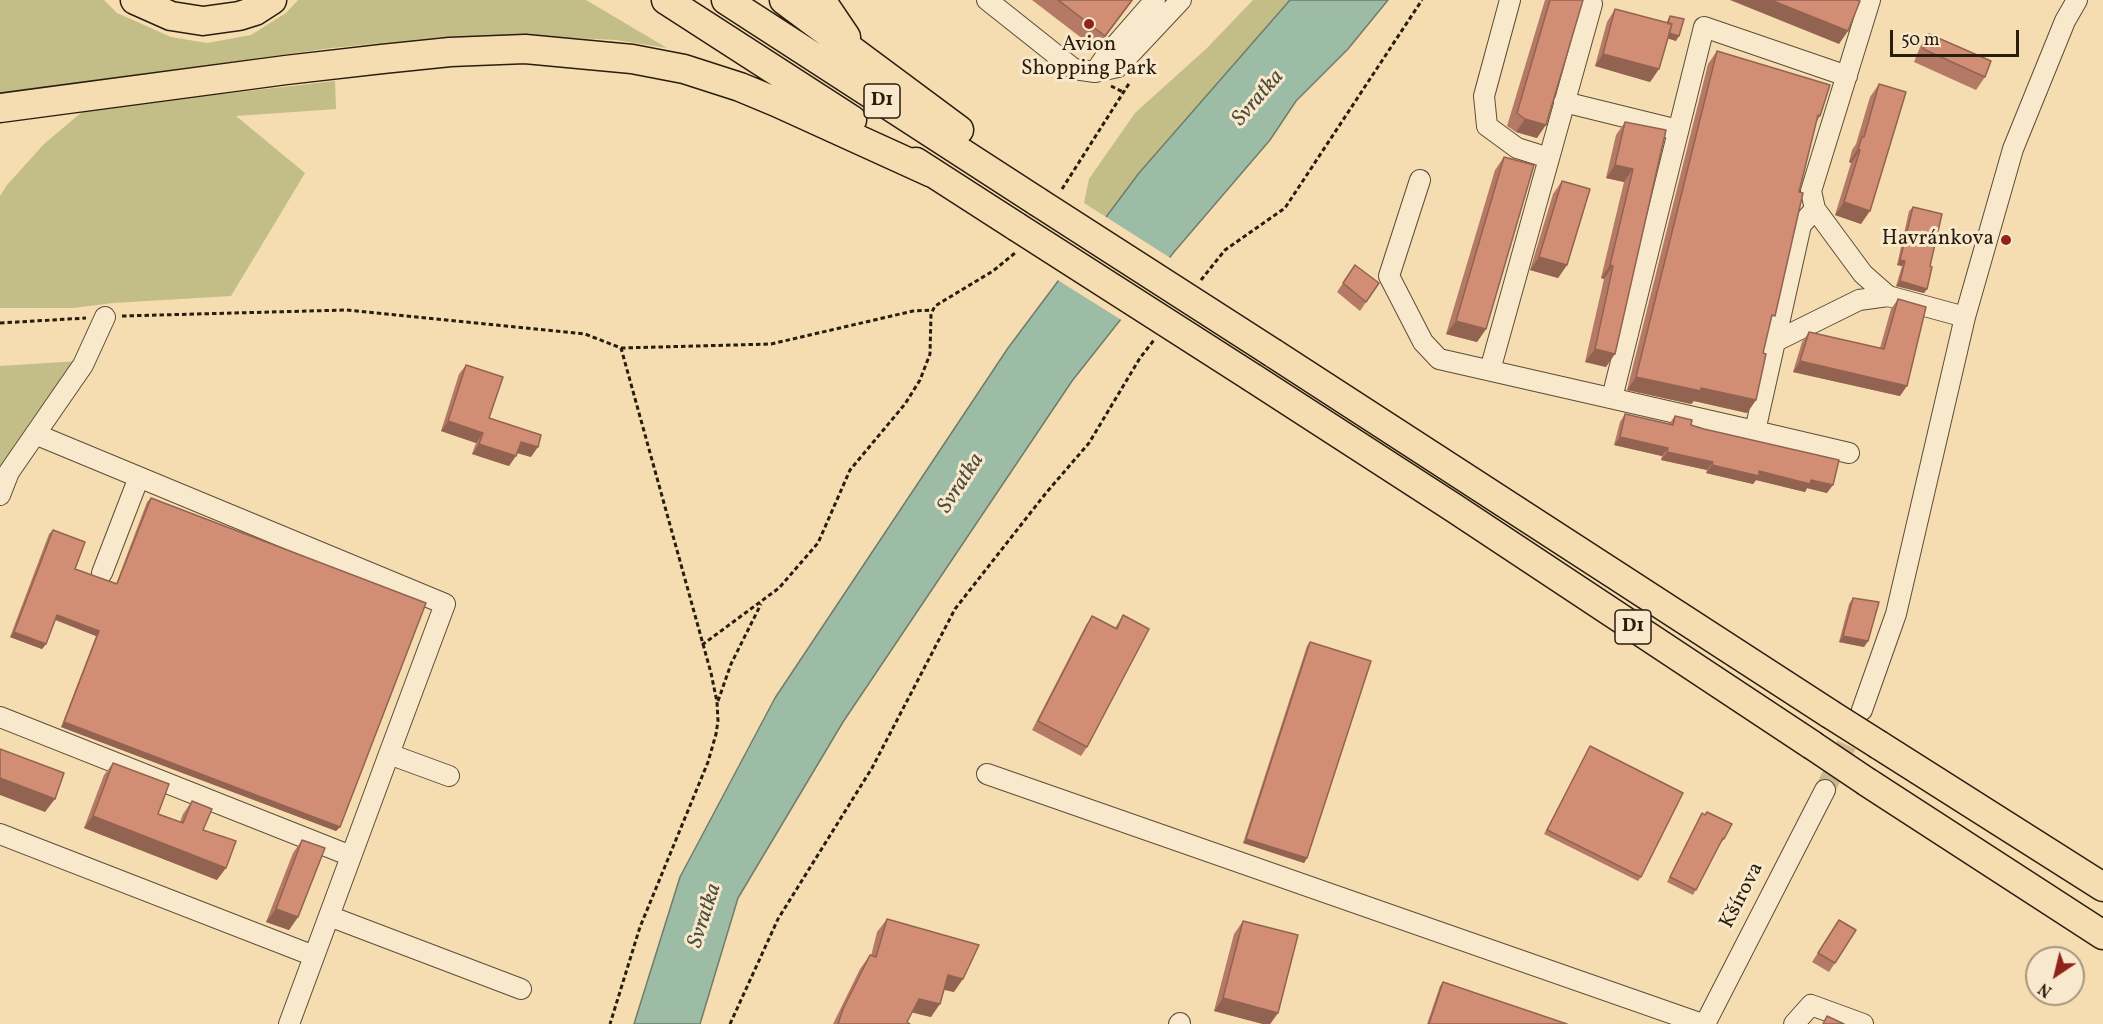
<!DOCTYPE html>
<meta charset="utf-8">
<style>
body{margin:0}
#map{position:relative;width:2103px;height:1024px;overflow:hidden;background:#f5dcb1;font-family:Vollkorn,serif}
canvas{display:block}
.north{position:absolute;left:2025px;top:946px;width:60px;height:60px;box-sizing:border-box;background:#f8e8cc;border:2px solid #a59780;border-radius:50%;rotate:215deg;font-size:16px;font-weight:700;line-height:24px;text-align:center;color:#291d0e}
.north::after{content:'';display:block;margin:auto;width:21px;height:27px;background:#8f2418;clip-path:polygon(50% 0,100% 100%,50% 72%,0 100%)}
.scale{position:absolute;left:1890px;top:30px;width:129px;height:27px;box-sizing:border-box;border:3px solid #291d0e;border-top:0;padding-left:8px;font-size:18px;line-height:21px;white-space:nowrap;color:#291d0e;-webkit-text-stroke:4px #f8e8cc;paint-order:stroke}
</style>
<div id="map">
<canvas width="2103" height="1024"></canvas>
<div class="north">N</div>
<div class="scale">50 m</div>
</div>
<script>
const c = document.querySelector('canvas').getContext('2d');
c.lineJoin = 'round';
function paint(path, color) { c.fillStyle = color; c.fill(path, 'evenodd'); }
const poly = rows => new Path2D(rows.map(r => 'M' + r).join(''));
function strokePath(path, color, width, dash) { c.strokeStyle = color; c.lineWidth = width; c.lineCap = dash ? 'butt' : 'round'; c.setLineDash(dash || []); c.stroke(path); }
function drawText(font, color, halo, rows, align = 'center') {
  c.font = font + ' Vollkorn,serif'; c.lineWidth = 6; c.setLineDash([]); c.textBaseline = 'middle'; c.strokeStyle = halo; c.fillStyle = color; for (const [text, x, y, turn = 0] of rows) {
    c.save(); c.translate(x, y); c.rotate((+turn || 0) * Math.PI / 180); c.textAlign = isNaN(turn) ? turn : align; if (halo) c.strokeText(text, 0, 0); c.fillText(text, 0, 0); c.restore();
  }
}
paint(poly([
 [0,0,104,0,117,13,171,37,207,43,251,35,286,13,298,0,586,0,667,48,616,40,532,36,442,37,332,48,87,82,0,92],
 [1253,0,1290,0,1139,173,1106,217,1084,203,1089,179,1135,113,1207,48],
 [335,81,336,109,236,116,305,173,231,296,113,303,73,308,0,308,0,196,7,185,44,144,82,112,161,101],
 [79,361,0,475,0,366]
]), '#c3be87');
const water = poly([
 [1290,0,1388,0,1348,49,1296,101,1270,140,1174,252,1072,381,843,722,738,898,700,1024,634,1024,680,877,775,698,1008,348,1139,173,1290,0]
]);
paint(water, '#9dbca6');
strokePath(water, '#6f7c69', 1.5);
paint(poly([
 [1103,215,1172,259,1123,321,1056,279]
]), '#f5dcb1');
strokePath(poly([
 [1825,790,1859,718]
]), '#ccb690', 20, [20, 10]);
const minor = poly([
 [987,0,1074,69,1095,72,1106,56,1155,0],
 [1510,0,1484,96,1487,126,1517,148,1549,158],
 [1870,0,1811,191,1815,209,1863,274,1888,296,1965,317],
 [1095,72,1118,67,1181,0],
 [1564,102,1678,130],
 [1420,180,1389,276,1423,342,1439,359,1755,431,1801,225,1815,209],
 [1774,342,1859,300,1888,296],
 [1490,370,1592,4],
 [1612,398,1704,27,1847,76],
 [1755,431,1849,453],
 [35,434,445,604,389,754],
 [0,495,9,472,83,365,105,317],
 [102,573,139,477],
 [1862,710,1896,614,1965,317,2013,149,2065,21,2077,0],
 [0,717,351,856],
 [987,774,1702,1024],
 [0,834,314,956],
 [329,916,521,989],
 [289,1024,389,754,449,776],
 [1179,1024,1180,1023],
 [1705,1024,1825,790],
 [1794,1024,1811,1005,1863,1024]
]);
const highway = poly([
 [135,0,171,16,203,21,239,16,255,11,272,0],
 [666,0,852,120],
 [726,0,1038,202],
 [784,0,959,130],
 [821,0,846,37],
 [0,108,286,70,382,59,450,52,525,49,632,59,684,69,740,87,776,102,932,173],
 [916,162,1017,227],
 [1273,353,1830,714],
 [1253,378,1454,508,1812,745],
 [1879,745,2103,887],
 [1867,782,2103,935]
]);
strokePath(minor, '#5c4d37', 22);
strokePath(highway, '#291d0e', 31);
strokePath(poly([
 [1111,86,1123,92],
 [1062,189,1130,82],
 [1201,280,1225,250,1285,208,1422,0],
 [122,316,346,310,585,334,621,348,711,673,717,702,718,721,716,734,708,762,640,927,610,1024],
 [0,323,86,318],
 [621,348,771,344,913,311,932,310],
 [702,645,779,588,818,543,850,470,905,404,920,380,930,354,931,314,935,306,993,271,1015,253],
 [718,701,731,664,761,604],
 [730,1024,778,919,872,768,955,609,1046,493,1089,443,1140,358,1154,340]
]), '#291d0e', 3, [4.5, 3]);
strokePath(minor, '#f8e8cc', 20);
strokePath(highway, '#f5dcb1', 28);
const highwayBridge = poly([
 [1038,202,1273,353],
 [1017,227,1253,378],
 [1830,714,1879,745],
 [1812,745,1867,782]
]);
strokePath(highwayBridge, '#291d0e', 31, []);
strokePath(highwayBridge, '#f5dcb1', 28);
paint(poly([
 [1032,0,1133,0,1096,49],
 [1545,0,1583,0,1537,138,1516,132,1507,126],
 [1615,9,1666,23,1670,16,1676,41,1668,38,1659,69,1650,82,1595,66,1607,22],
 [1929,34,1985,77,1976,90,1914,62,1920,47],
 [1717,51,1820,116,1816,123,1799,192,1763,353,1756,400,1747,413,1694,401,1691,404,1627,390,1708,64],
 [1879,84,1861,224,1835,215,1851,163,1849,162,1852,150,1856,144,1870,97],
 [1625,122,1666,130,1606,367,1585,362,1604,279,1601,278,1624,182,1606,178,1616,135],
 [1504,157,1486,329,1477,342,1446,334,1495,170],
 [1562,181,1567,265,1558,278,1530,270,1553,194],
 [1913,207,1930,266,1927,289,1924,293,1896,286,1902,266,1897,265,1909,211],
 [1355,265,1379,283,1360,311,1337,292],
 [1898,299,1900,396,1793,372,1802,342,1809,332,1880,348,1891,309],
 [466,365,489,418,531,457,517,453,509,466,472,454,476,443,441,431,459,374],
 [1625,414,1669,424,1675,416,1691,425,1827,493,1807,488,1805,492,1756,480,1753,484,1706,473,1707,470,1661,460,1662,456,1614,445,1620,422],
 [151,498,340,827,336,831,61,727,96,636,55,620,46,644,42,649,10,637,49,534,53,530,75,569,116,584,147,502],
 [1853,598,1868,641,1864,647,1839,642,1849,604],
 [1123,615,1087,747,1081,756,1032,730,1086,625,1092,616,1115,628],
 [1310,642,1307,858,1304,863,1243,843,1307,646],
 [1590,746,1641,877,1638,881,1544,834],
 [113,763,158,814,180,822,183,814,192,801,203,830,217,880,84,828,104,775],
 [1702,813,1724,839,1721,843,1720,843,1693,895,1667,882],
 [302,840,298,917,289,930,266,922,293,853],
 [887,919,954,992,944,990,931,1017,912,1012,907,1022,910,1024,833,1024,860,969,870,955,871,956,877,932],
 [1839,920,1835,963,1829,972,1812,962],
 [1243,921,1278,1013,1270,1024,1263,1024,1214,1011,1234,934],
 [1443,982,1567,1024,1427,1024,1440,986]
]), '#b57a65');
paint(poly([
 [1132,0,1133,0,1096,49,1105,36],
 [1730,0,1771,0,1848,31,1839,44],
 [1666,32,1679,36,1676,41,1663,37],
 [1603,54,1659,69,1650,82,1595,66],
 [1525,119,1546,125,1537,138,1516,132],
 [1858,149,1860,150,1851,163,1849,162],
 [1615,165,1633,169,1624,182,1606,178],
 [1844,202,1870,211,1861,224,1835,215],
 [1539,257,1567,265,1558,278,1530,270],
 [1900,260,1905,261,1902,266,1897,265],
 [1610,265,1613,266,1604,279,1601,278],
 [1900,281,1927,289,1924,293,1896,286],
 [1456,321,1486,329,1477,342,1446,334],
 [1595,349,1615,354,1606,367,1585,362],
 [1800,361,1907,386,1900,396,1793,372],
 [1636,377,1701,388,1756,400,1747,413,1694,401,1691,404,1627,390],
 [448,421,483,433,476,443,441,431],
 [1620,437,1668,448,1662,456,1614,445],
 [521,442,538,447,531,457,514,452],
 [479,444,516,456,509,466,472,454],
 [1667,452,1713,462,1707,470,1661,460],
 [1712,465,1759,471,1811,480,1833,485,1827,493,1807,488,1805,492,1756,480,1753,484,1706,473],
 [57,615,99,631,96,636,54,619],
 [14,632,46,644,42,649,10,637],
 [1843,636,1868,641,1864,647,1839,642],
 [64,722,340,827,336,831,61,727],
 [0,778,55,799,45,812,0,795],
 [93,816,226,868,217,880,84,828],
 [1246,839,1307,858,1304,863,1243,843],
 [276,909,298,917,289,930,266,922],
 [948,975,963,979,954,992,939,988],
 [1223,998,1278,1013,1270,1024,1263,1024,1214,1011],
 [919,999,940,1004,931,1017,910,1012]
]), '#936352');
const building = poly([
 [1058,0,1132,0,1105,36,1058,0],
 [1550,0,1583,0,1546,125,1525,119,1517,113,1550,0],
 [1771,0,1856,0,1860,1,1848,31,1771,0],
 [1615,9,1672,24,1659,69,1603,54,1615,9],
 [1670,16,1684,19,1679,36,1669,33,1672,24,1668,24,1670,16],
 [1929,34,1991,61,1985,77,1923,49,1929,34],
 [1717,51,1830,85,1820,116,1818,115,1799,192,1803,193,1775,316,1772,315,1763,353,1766,354,1756,400,1701,388,1701,391,1636,377,1717,51],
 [1879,84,1906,92,1870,211,1844,202,1860,150,1858,149,1862,137,1864,137,1879,84],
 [1625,122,1666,130,1615,354,1595,349,1613,266,1610,265,1633,169,1615,165,1625,122],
 [1504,157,1534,165,1486,329,1456,321,1504,157],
 [1562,181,1590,189,1567,265,1539,257,1562,181],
 [1913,207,1942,214,1930,266,1932,267,1927,289,1900,281,1905,261,1900,260,1913,207],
 [1355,265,1379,283,1366,302,1343,283,1355,265],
 [1898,299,1926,307,1907,386,1800,361,1809,332,1884,349,1898,299],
 [466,365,503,377,489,418,541,435,538,447,521,442,516,456,479,444,483,433,448,421,466,365],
 [1625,414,1673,425,1675,416,1692,420,1691,425,1704,429,1839,460,1833,485,1811,480,1810,484,1759,471,1759,476,1712,465,1713,462,1667,452,1668,448,1620,437,1625,414],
 [151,498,426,603,340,827,64,722,99,631,57,615,46,644,14,632,53,530,85,542,75,569,117,584,151,498],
 [1853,598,1879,602,1868,641,1843,636,1853,598],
 [1123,615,1149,629,1087,747,1038,721,1092,616,1117,629,1123,615],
 [1310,642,1371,661,1307,858,1246,839,1310,642],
 [1590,746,1683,793,1641,877,1547,830,1590,746],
 [0,749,64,773,55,799,0,778,0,749],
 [113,763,169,784,158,814,183,823,192,801,212,809,203,830,236,841,226,868,93,816,113,763],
 [1707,812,1732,824,1724,839,1723,838,1696,890,1670,877,1702,813,1705,815,1707,812],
 [302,840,325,848,298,917,276,909,302,840],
 [887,919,979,945,963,979,948,975,940,1004,919,999,907,1022,910,1024,838,1024,843,1009,870,955,876,957,887,919],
 [1839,920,1856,930,1835,963,1818,953,1839,920],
 [1243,921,1298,935,1278,1013,1223,998,1243,921],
 [1443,982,1567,1024,1429,1024,1443,982],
 [1827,1016,1844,1024,1823,1024,1827,1016]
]);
paint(building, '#d28e75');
strokePath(building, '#936352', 1.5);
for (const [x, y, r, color] of [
 [1089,24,6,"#8f2418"],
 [2006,240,6,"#8f2418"]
]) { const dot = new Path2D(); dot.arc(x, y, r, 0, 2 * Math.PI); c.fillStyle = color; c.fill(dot); strokePath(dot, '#f8e8cc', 2); }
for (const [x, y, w] of [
 [882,101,36],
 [1633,627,36]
]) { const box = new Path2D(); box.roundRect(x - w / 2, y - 17, w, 34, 4.5); c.fillStyle = '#f8e8cc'; c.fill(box); strokePath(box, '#291d0e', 1.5); }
drawText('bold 20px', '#291d0e', null, [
 ["D1",882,101],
 ["D1",1633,627]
]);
drawText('21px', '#291d0e', '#f8e8cc', [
 ["Avion",1089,46],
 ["Shopping Park",1089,70],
 ["Havránkova",1994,240,"right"]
]);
drawText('21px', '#291d0e', '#f8e8cc', [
 ["Kšírova",1743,896,-63]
]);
drawText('italic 22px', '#4c4d3c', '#f8e8cc', [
 ["Svratka",1259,99,-49],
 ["Svratka",962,484,-57],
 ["Svratka",706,916,-72]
]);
</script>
